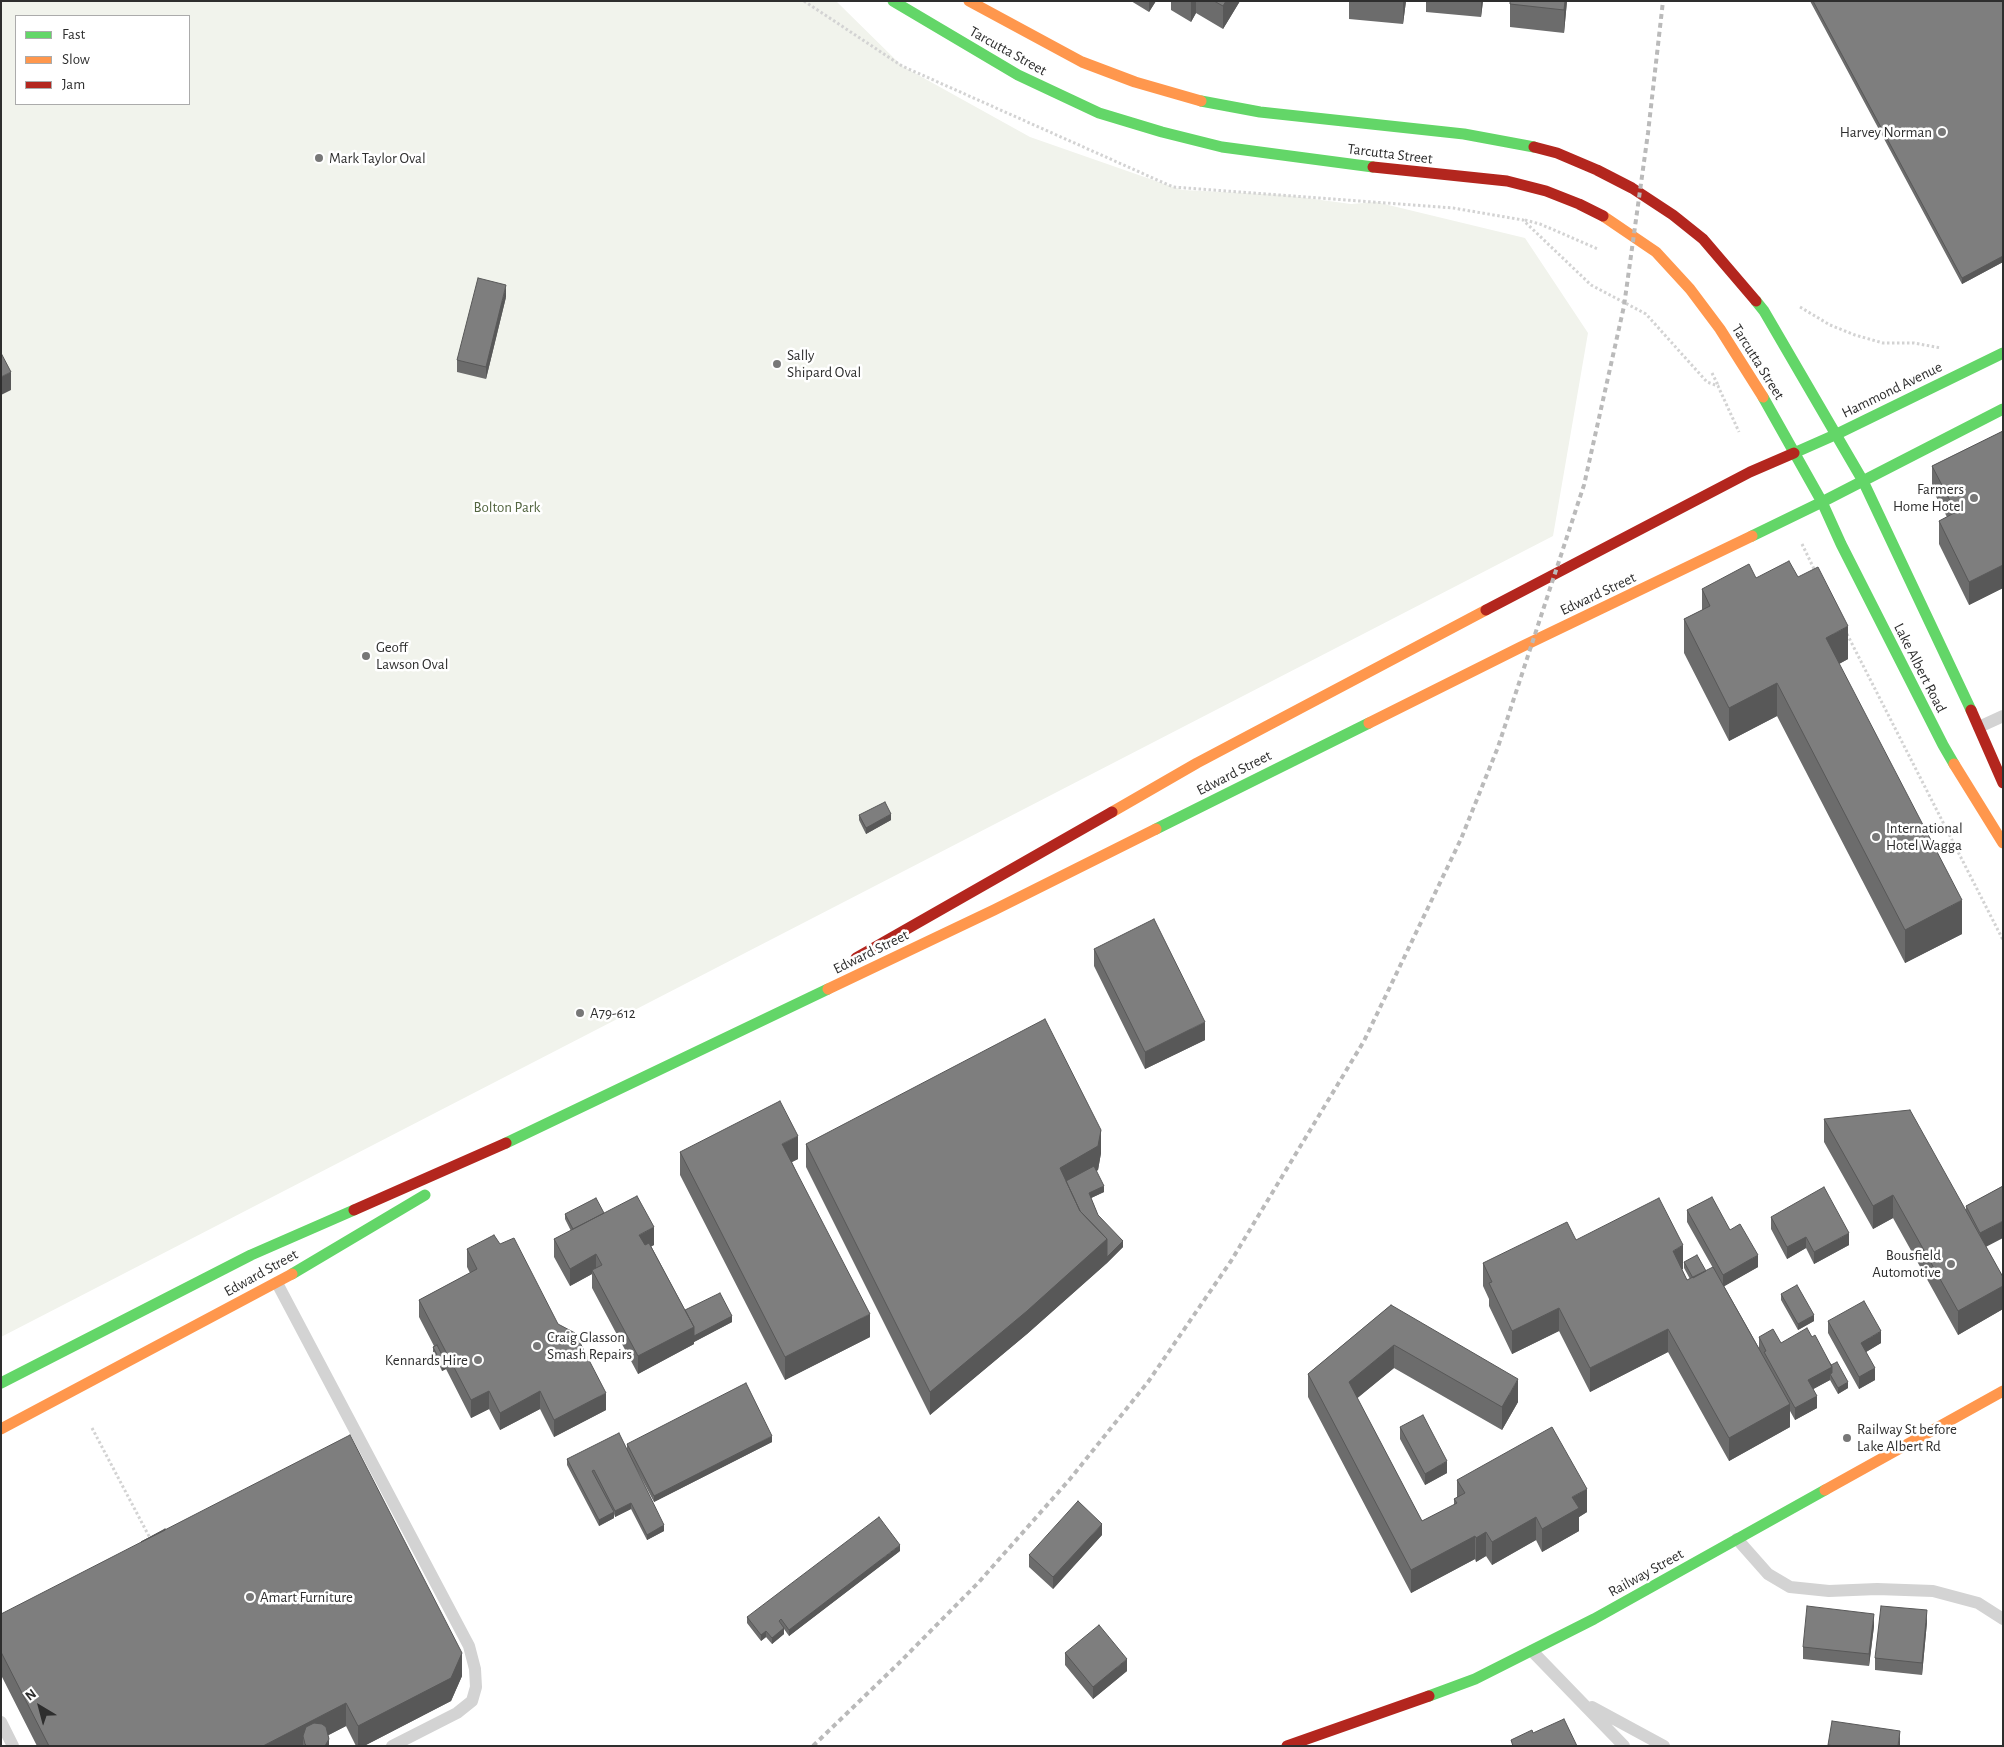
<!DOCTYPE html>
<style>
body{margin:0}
#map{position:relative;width:2004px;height:1747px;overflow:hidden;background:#fff;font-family:"Alegreya Sans",sans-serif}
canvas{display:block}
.frame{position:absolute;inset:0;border:2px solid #2e2e2e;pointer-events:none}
.legend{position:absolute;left:15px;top:15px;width:175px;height:90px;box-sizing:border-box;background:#fff;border:1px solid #ababab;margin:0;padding:6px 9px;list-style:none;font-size:15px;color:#2e2e2e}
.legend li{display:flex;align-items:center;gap:10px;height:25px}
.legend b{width:25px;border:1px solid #ababab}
.north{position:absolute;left:15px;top:1682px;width:50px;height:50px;-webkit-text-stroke:4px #fff;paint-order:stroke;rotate:323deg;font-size:14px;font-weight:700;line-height:20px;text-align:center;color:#2e2e2e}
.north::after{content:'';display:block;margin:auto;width:18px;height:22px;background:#2e2e2e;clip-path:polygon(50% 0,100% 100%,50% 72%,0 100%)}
</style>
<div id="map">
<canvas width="2004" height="1747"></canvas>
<div class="frame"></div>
<ul class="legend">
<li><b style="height:6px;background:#63d668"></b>Fast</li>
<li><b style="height:6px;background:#ff974d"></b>Slow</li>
<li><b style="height:6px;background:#b3261e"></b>Jam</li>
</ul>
<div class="north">N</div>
</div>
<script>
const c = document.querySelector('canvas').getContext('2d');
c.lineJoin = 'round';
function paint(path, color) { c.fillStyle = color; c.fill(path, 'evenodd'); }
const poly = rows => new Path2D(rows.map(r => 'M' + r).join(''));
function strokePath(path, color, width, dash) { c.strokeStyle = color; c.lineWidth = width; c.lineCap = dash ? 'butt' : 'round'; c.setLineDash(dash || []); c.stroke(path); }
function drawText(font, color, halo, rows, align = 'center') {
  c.font = font + ' "Alegreya Sans",sans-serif'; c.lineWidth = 5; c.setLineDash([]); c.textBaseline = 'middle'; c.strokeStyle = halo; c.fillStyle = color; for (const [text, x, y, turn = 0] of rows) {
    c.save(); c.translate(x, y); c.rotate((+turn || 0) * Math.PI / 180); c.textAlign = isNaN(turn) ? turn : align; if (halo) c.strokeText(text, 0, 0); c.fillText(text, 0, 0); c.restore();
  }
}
paint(poly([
 [1,1,836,1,902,66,1030,137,1173,187,1183,190,1284,195,1351,204,1376,202,1525,238,1588,333,1553,536,1,1337],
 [16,16,189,16,189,104,16,104]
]), '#f1f3ec');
strokePath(poly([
 [804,1,902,66,1173,187,1453,208,1523,220,1591,285,1646,314,1707,382,1718,386,1739,432],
 [1525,220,1540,224,1598,249],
 [1800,307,1830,325,1855,335,1883,343,1914,343,1941,348],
 [1712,373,1718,385],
 [1802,544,1815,571],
 [1847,634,2003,940],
 [92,1428,151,1540]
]), '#d3d3d3', 3, [2.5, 2.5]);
strokePath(poly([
 [1979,727,2003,716],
 [277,1283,469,1646,475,1669,476,1687,472,1701,457,1713,392,1746],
 [1737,1539,1768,1574,1790,1587,1829,1591,1877,1589,1933,1591,1978,1603,2003,1619],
 [1532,1651,1624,1746],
 [1592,1707,1664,1746],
 [1,1722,13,1746]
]), '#d3d3d3', 12);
strokePath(poly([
 [893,1,1018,75,1099,113,1162,132,1222,147,1373,167],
 [1201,101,1260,112,1464,134,1534,147],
 [1756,301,1764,311,1863,481,1971,710],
 [1763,397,1822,502,1841,544,1943,745,1954,764],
 [1794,453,1837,434,2003,353],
 [1752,536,1822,502,2003,409],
 [1156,829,1369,723],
 [506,1143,828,989],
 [292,1274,425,1195],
 [1,1383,251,1255,354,1210],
 [1429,1696,1475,1679,1594,1619,1825,1490]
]), '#63d668', 11);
strokePath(poly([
 [969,1,1082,62,1135,82,1201,101],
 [1603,216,1656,252,1690,289,1720,329,1763,397],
 [1369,723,1521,647,1752,536],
 [1954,764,2003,843],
 [1112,812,1197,763,1486,610],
 [828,989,994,910,1156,829],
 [1,1429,292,1274],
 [1825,1490,2003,1391]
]), '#ff974d', 11);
strokePath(poly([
 [1534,147,1557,153,1597,170,1632,188,1673,215,1703,239,1756,301],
 [1373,167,1507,181,1546,191,1579,204,1603,216],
 [1486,610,1750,472,1794,453],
 [1971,710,2003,783],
 [856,958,1112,812],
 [354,1210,506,1143],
 [1287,1746,1429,1696]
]), '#b3261e', 11);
strokePath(poly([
 [813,1746,898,1664,979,1582,1070,1479,1148,1382,1231,1261,1364,1041,1461,839,1498,747,1584,485,1624,306,1648,133,1663,1]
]), '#bababa', 4, [5, 4]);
paint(poly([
 [1131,1,1156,1,1149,12],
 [1171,1,1240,1,1223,29,1196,13,1191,22,1171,10],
 [1349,1,1406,1,1403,24,1349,19],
 [1426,1,1483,1,1481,17,1426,12],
 [1510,1,1567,1,1564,33,1510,27],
 [1810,1,2003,1,2003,262,1962,284],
 [506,297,486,379,457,372,457,360],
 [2003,431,2003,588,1969,605,1939,544,1939,521,1947,517,1932,489,1932,466],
 [1798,577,1848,659,1839,664,1962,934,1905,963,1777,716,1729,741,1684,653,1684,619,1702,610,1702,589,1756,578],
 [859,815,891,820,866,834,859,820],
 [1094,949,1205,1040,1145,1069,1094,966],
 [1824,1119,1966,1210,1966,1206,2003,1186,1986,1247,2003,1277,2003,1309,1958,1335,1893,1218,1873,1229,1824,1142],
 [806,1144,1101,1153,1098,1170,1096,1171,1104,1192,1091,1198,1098,1215,1123,1247,1107,1263,1027,1334,930,1415,806,1167],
 [680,1152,798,1159,792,1162,870,1337,785,1380,680,1175],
 [1687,1210,1730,1230,1758,1267,1724,1286,1759,1348,1759,1337,1781,1343,1812,1337,1848,1388,1838,1394,1830,1380,1813,1389,1817,1408,1795,1420,1790,1411,1790,1427,1729,1461,1668,1352,1590,1392,1559,1331,1512,1354,1489,1306,1489,1299,1483,1286,1483,1263,1576,1240,1683,1269,1682,1269,1687,1280,1690,1279,1684,1268,1684,1262,1706,1271,1713,1268,1687,1222],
 [604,1213,654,1245,651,1246,685,1310,732,1322,694,1342,694,1344,638,1374,592,1288,592,1274,570,1286,554,1257,554,1239,571,1231,565,1219,565,1214],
 [1771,1217,1849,1245,1814,1264,1806,1248,1787,1259,1771,1229],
 [500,1244,558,1324,606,1410,554,1437,540,1409,500,1430,489,1409,471,1418,446,1369,442,1371,433,1352,433,1347,434,1346,419,1317,419,1300,470,1273,467,1267,467,1249],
 [1781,1294,1814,1321,1798,1330,1781,1300],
 [1391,1305,1518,1402,1502,1430,1394,1368,1357,1398,1422,1521,1454,1505,1454,1499,1457,1497,1457,1480,1587,1512,1579,1517,1579,1531,1542,1552,1536,1540,1492,1565,1486,1556,1476,1562,1475,1559,1411,1593,1308,1397,1308,1374],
 [1828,1321,1881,1343,1866,1352,1875,1380,1859,1389,1828,1333],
 [1400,1427,1447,1473,1425,1485,1400,1439],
 [772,1442,654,1502,634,1464,664,1531,647,1540,631,1509,615,1517,614,1514,614,1518,599,1526,567,1465,567,1459,627,1449,627,1444],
 [1102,1535,1053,1589,1029,1567,1029,1555],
 [900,1551,789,1636,784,1629,784,1634,772,1644,766,1637,761,1641,747,1623,747,1617],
 [1,1614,462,1676,451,1701,364,1746,356,1746,346,1726,328,1735,329,1746,37,1746,1,1675],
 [1927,1622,1922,1675,1875,1670,1875,1658],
 [1874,1626,1869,1666,1803,1659,1803,1647],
 [1065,1653,1127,1671,1093,1699,1065,1665]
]), '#6c6c6c');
paint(poly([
 [1149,1,1156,1,1149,12],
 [1191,1,1196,1,1196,13,1191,22],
 [1226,1,1240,1,1223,29,1223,6],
 [1403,1,1406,1,1403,24],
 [1481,1,1483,1,1481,17],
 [1565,1,1567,1,1564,33,1564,10],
 [2003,256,2003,262,1962,284,1962,278],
 [506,285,506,297,486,379,486,367],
 [11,372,11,390,1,395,1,377],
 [2003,565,2003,588,1969,605,1969,582],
 [1848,626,1848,659,1826,671,1826,638],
 [1777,683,1777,716,1729,741,1729,708],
 [891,814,891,820,866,834,866,828],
 [1962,900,1962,934,1905,963,1905,930],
 [1205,1022,1205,1040,1145,1069,1145,1052],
 [1101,1130,1101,1153,1098,1170,1062,1190,1060,1168],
 [798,1136,798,1159,782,1167,782,1144],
 [1104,1186,1104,1192,1089,1199,1089,1193],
 [1893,1195,1893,1218,1873,1229,1873,1206],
 [2003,1221,2003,1238,1980,1250,1980,1233],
 [654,1227,654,1245,639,1253,639,1235],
 [1849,1233,1849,1245,1814,1264,1814,1252],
 [1806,1237,1806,1248,1787,1259,1787,1247],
 [1107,1239,1123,1241,1123,1247,1107,1263,1027,1334,930,1415,930,1392],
 [1683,1245,1683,1269,1673,1274,1673,1251],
 [596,1254,596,1272,592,1270,592,1274,570,1286,570,1269],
 [1758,1255,1758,1267,1723,1287,1723,1275],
 [2003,1286,2003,1309,1958,1335,1958,1311],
 [1559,1308,1559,1331,1512,1354,1512,1331],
 [870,1314,870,1337,785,1380,785,1357],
 [1814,1315,1814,1321,1798,1330,1798,1324],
 [732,1316,732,1322,694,1342,694,1344,638,1374,638,1356,694,1327],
 [1668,1329,1668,1352,1590,1392,1590,1368],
 [1881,1331,1881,1343,1861,1355,1861,1343],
 [1394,1345,1394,1368,1349,1405,1349,1382],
 [446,1363,446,1369,442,1371,442,1365],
 [1832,1367,1832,1379,1830,1374,1830,1380,1808,1392,1808,1380],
 [1875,1368,1875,1380,1859,1389,1859,1377],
 [1518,1379,1518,1402,1502,1430,1502,1407],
 [1848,1382,1848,1388,1838,1394,1838,1388],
 [489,1391,489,1409,471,1418,471,1400],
 [540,1391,540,1409,500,1430,500,1413],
 [606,1393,606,1410,554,1437,554,1420],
 [1817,1396,1817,1408,1795,1420,1795,1408],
 [1790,1404,1790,1427,1729,1461,1729,1438],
 [772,1436,772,1442,654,1502,654,1496],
 [1447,1461,1447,1473,1425,1485,1425,1474],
 [1587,1489,1587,1512,1579,1517,1579,1531,1542,1552,1542,1529,1572,1497],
 [631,1503,631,1509,615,1517,615,1511],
 [614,1512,614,1518,599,1526,599,1520],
 [1536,1517,1536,1540,1492,1565,1492,1542],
 [1102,1524,1102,1535,1053,1589,1053,1577],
 [664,1525,664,1531,647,1540,647,1535],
 [1486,1532,1486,1556,1476,1562,1476,1538],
 [1475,1536,1475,1559,1411,1593,1411,1570],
 [900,1545,900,1551,789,1636,789,1630],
 [1927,1610,1927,1622,1922,1675,1922,1663],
 [1874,1614,1874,1626,1869,1666,1869,1654],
 [784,1628,784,1634,772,1644,772,1638],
 [766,1631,766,1637,761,1641,761,1635],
 [462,1653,462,1676,451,1701,364,1746,358,1746,358,1726],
 [1127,1659,1127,1671,1093,1699,1093,1687],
 [346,1703,346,1726,308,1746,303,1736,303,1746,263,1746],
 [1900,1731,1900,1746,1898,1746],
 [329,1739,329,1746,325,1746]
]), '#585858');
const building = poly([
 [1214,1,1226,1,1223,6,1214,1],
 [1510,1,1565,1,1564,10,1510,4,1510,1],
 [1813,1,2003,1,2003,256,1962,278,1813,1],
 [478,278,506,285,486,367,457,360,478,278],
 [1,353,11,372,1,377,1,353],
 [2003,431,2003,565,1969,582,1939,521,1956,512,1932,466,2003,431],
 [1789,561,1798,577,1818,567,1848,626,1826,638,1962,900,1905,930,1777,683,1729,708,1684,619,1710,606,1702,589,1749,564,1756,578,1789,561],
 [885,802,891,814,866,828,859,815,885,802],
 [1154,919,1205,1022,1145,1052,1094,949,1154,919],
 [1045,1019,1101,1130,1098,1146,1060,1168,1080,1211,1107,1239,1027,1311,930,1392,806,1144,1045,1019],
 [780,1101,798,1136,782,1144,870,1314,785,1357,680,1152,780,1101],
 [1910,1110,2003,1277,2003,1286,1958,1311,1893,1195,1873,1206,1824,1119,1910,1110],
 [1094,1166,1104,1186,1089,1193,1098,1215,1123,1241,1107,1257,1107,1239,1080,1211,1066,1181,1094,1166],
 [2003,1186,2003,1221,1980,1233,1966,1206,2003,1186],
 [1824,1187,1849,1233,1814,1252,1806,1237,1787,1247,1771,1217,1824,1187],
 [637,1196,654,1227,639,1235,645,1245,649,1243,694,1327,638,1356,592,1270,602,1265,596,1254,570,1269,554,1239,637,1196],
 [1712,1197,1730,1230,1740,1224,1758,1255,1723,1275,1687,1210,1712,1197],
 [596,1198,604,1213,573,1229,565,1214,596,1198],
 [1659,1198,1683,1245,1673,1251,1687,1280,1713,1267,1790,1404,1729,1438,1668,1329,1590,1368,1559,1308,1512,1331,1489,1283,1492,1282,1483,1263,1567,1222,1576,1240,1659,1198],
 [494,1235,500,1244,514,1238,558,1324,575,1333,606,1393,554,1420,540,1391,500,1413,489,1391,471,1400,419,1300,477,1269,467,1249,494,1235],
 [1697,1255,1706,1271,1693,1278,1684,1262,1697,1255],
 [1797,1285,1814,1315,1798,1324,1781,1294,1797,1285],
 [720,1293,732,1316,694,1336,694,1327,685,1310,720,1293],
 [1864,1301,1881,1331,1861,1343,1875,1368,1859,1377,1828,1321,1864,1301],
 [1391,1305,1518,1379,1502,1407,1394,1345,1349,1382,1422,1521,1457,1503,1454,1499,1465,1493,1457,1480,1552,1427,1587,1489,1572,1497,1579,1508,1542,1529,1536,1517,1492,1542,1486,1532,1476,1538,1475,1536,1411,1570,1308,1374,1391,1305],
 [1807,1328,1812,1337,1815,1335,1832,1367,1808,1380,1817,1396,1795,1408,1764,1352,1766,1351,1759,1337,1773,1329,1781,1343,1807,1328],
 [437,1345,446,1363,442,1365,433,1347,437,1345],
 [1837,1362,1848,1382,1838,1388,1830,1374,1832,1373,1832,1367,1831,1365,1837,1362],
 [746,1383,772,1436,654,1496,627,1444,746,1383],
 [1423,1415,1447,1461,1425,1474,1400,1427,1423,1415],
 [619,1433,664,1525,647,1535,631,1503,615,1511,594,1470,592,1471,614,1512,599,1520,567,1459,619,1433],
 [350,1435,462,1653,451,1678,358,1726,346,1703,263,1746,49,1746,1,1652,1,1614,350,1435],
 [1078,1501,1102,1524,1053,1577,1029,1555,1078,1501],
 [879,1517,900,1545,789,1630,781,1619,779,1621,784,1628,772,1638,766,1631,761,1635,747,1617,879,1517],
 [165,1529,165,1530,141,1542,165,1529],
 [1807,1606,1874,1614,1869,1654,1803,1647,1807,1606],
 [1881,1606,1927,1610,1922,1663,1875,1658,1881,1606],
 [1099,1625,1127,1659,1093,1687,1065,1653,1099,1625],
 [1564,1719,1577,1746,1513,1746,1511,1740,1532,1730,1533,1733,1564,1719],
 [1832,1721,1900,1731,1898,1746,1834,1746,1828,1745,1832,1721],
 [314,1723,322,1724,326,1727,329,1739,325,1746,307,1746,305,1744,303,1736,306,1727,314,1723]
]);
paint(building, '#7e7e7e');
strokePath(building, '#585858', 1);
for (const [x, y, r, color] of [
 [1942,132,5,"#777"],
 [319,158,5,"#777"],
 [777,364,5,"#777"],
 [1974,498,5,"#777"],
 [366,656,5,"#777"],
 [1876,837,5,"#777"],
 [580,1013,5,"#777"],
 [1951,1264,5,"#777"],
 [537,1346,5,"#777"],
 [478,1360,5,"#777"],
 [1847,1438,5,"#777"],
 [250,1597,5,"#777"]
]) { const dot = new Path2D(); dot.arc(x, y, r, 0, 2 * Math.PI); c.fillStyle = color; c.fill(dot); strokePath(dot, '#fff', 2); }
drawText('15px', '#2e2e2e', '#fff', [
 ["Tarcutta Street",1008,51,29],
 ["Tarcutta Street",1390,154,7],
 ["Tarcutta Street",1758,362,58],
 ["Hammond Avenue",1892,390,-26],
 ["Edward Street",1598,594,-25],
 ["Lake Albert Road",1920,668,63],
 ["Edward Street",1234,773,-27],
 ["Edward Street",871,952,-26],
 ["Edward Street",261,1273,-29],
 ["Railway Street",1646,1573,-29]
]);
drawText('15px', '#2e2e2e', '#fff', [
 ["Harvey Norman",1932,132,"right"],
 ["Mark Taylor Oval",329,158],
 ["Sally",787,355],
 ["Shipard Oval",787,372],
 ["Farmers",1964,489,"right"],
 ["Home Hotel",1964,506,"right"],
 ["Geoff",376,647],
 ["Lawson Oval",376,664],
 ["International",1886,828],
 ["Hotel Wagga",1886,845],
 ["A79-612",590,1013],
 ["Bousfield",1941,1255,"right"],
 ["Automotive",1941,1272,"right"],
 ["Craig Glasson",547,1337],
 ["Smash Repairs",547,1354],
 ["Kennards Hire",468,1360,"right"],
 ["Railway St before",1857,1429],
 ["Lake Albert Rd",1857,1446],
 ["Amart Furniture",260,1597]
], 'left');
drawText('15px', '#536540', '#fff', [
 ["Bolton Park",507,507]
]);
</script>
